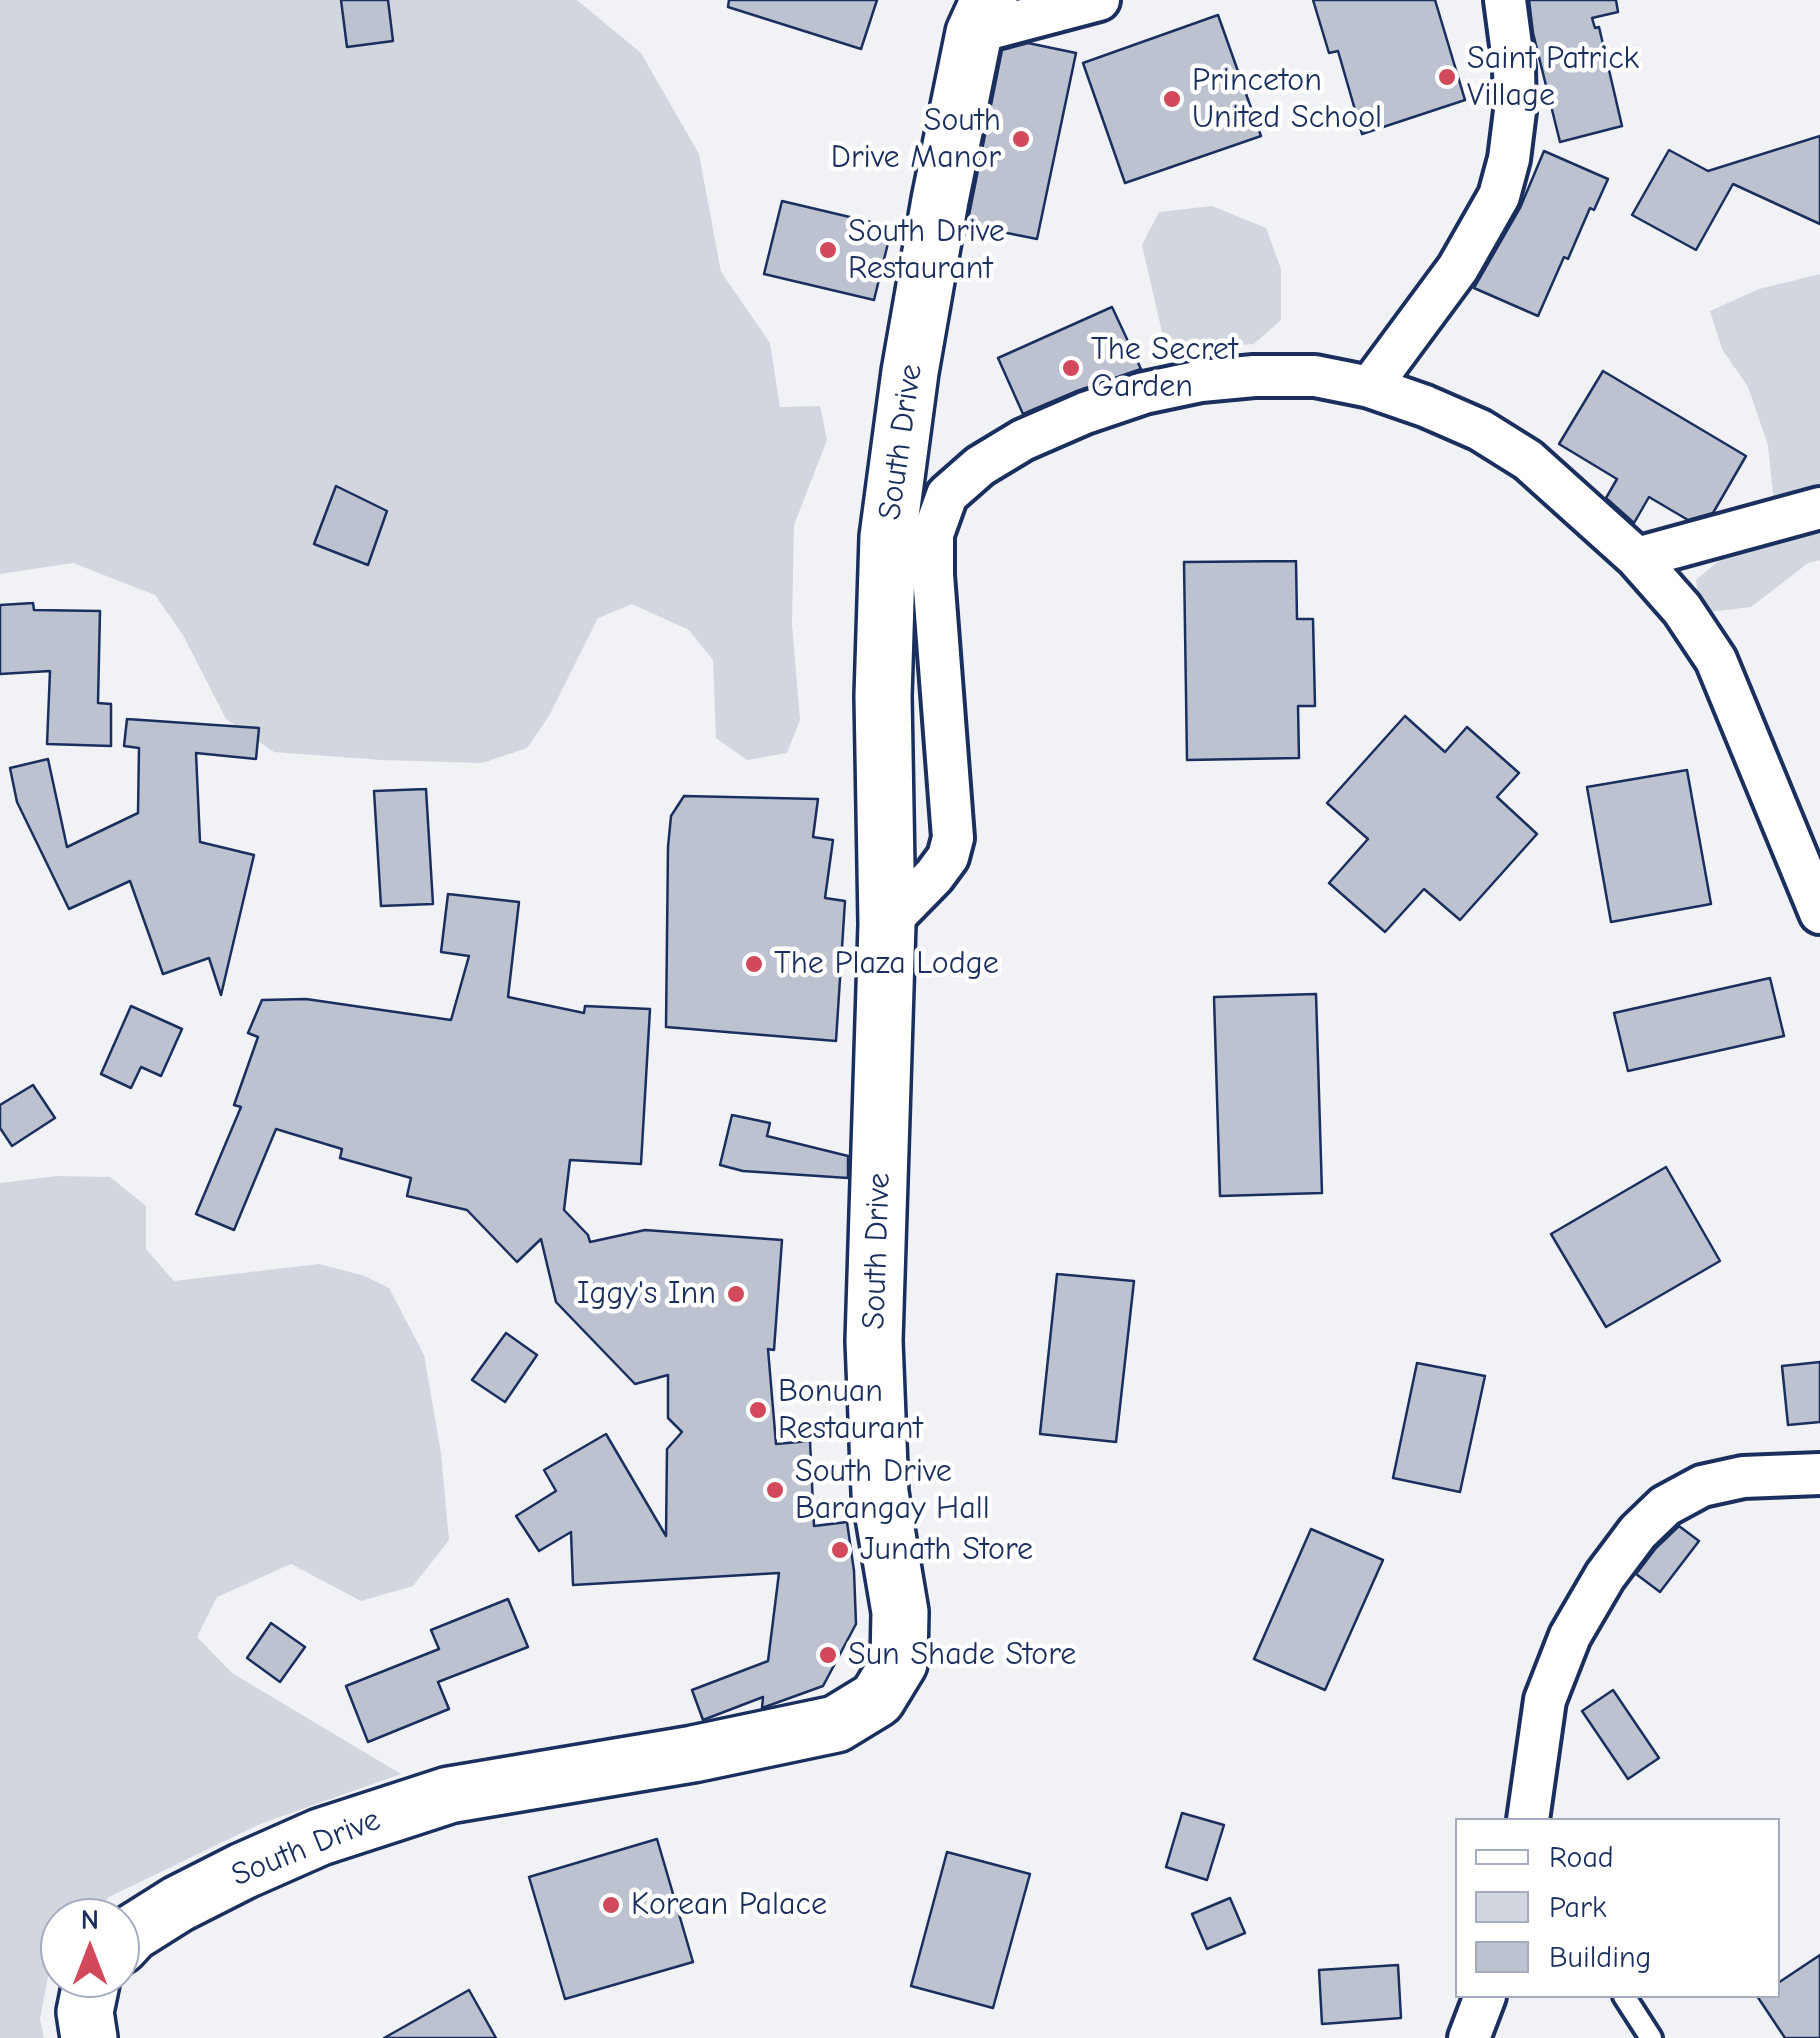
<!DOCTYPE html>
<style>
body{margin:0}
#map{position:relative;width:1820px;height:2038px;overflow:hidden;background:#f1f2f5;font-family:"Comic Neue",sans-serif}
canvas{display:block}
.legend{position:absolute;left:1455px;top:1818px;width:325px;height:180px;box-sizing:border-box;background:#fff;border:2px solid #a4acbf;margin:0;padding:12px 18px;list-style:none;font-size:30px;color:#1b2f5e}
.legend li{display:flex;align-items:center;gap:20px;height:50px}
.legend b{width:50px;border:2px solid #a4acbf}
.north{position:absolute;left:40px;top:1898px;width:100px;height:100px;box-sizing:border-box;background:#fff;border:2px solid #a4acbf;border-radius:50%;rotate:0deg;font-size:28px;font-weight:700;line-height:40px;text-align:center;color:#1b2f5e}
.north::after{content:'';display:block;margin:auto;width:35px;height:45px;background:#d1495b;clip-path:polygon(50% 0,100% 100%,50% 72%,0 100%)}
</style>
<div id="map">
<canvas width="1820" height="2038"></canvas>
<ul class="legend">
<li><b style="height:12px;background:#fff"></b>Road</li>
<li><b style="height:28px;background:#d2d6df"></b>Park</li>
<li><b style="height:28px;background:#bcc2d0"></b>Building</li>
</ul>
<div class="north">N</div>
</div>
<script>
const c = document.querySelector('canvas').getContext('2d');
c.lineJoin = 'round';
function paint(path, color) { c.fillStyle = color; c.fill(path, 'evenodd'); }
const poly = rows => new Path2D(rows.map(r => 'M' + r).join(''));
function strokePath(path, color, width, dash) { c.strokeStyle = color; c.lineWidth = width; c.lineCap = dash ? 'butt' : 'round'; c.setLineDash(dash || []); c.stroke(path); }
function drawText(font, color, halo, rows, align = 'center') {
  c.font = font + ' "Comic Neue",sans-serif'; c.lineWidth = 9; c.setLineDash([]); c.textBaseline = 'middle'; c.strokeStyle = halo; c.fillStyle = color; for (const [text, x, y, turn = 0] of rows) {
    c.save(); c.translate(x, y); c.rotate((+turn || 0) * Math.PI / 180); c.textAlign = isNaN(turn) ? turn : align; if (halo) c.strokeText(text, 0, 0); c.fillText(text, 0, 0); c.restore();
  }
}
paint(poly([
 [0,0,577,0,641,53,699,154,721,272,770,343,780,407,820,406,827,440,794,525,792,624,800,720,787,753,747,760,716,738,713,660,689,630,632,604,598,618,549,716,527,748,482,763,381,760,274,752,226,719,183,635,155,595,73,563,0,574],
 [1212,206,1266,228,1281,269,1281,320,1254,344,1183,349,1162,332,1142,245,1159,212],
 [1820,274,1820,560,1808,563,1751,607,1700,613,1696,580,1775,513,1768,445,1748,387,1722,349,1710,311,1759,289],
 [57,1176,110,1177,146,1206,146,1249,174,1281,319,1264,365,1276,389,1288,424,1355,441,1453,449,1540,413,1586,361,1601,291,1564,217,1597,197,1637,232,1673,401,1774,260,1824,109,1897,89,1918,60,1918,60,1950,51,1960,40,2019,44,2038,0,2038,0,1183]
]), '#d2d6df');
const building = poly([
 [341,0,388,0,393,41,347,47,341,0],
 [729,0,877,0,861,49,728,7,729,0],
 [1313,0,1435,0,1465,100,1362,134,1338,51,1329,53,1313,0],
 [1529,0,1616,0,1618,12,1592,18,1595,28,1599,27,1622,126,1560,142,1533,33,1529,0],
 [1218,15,1261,136,1125,183,1083,63,1218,15],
 [1028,43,1076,53,1037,239,967,225,1002,50,1028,43],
 [1820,136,1820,224,1733,184,1696,250,1632,215,1669,150,1708,171,1820,136],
 [1544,151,1608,179,1594,210,1590,208,1568,259,1564,257,1538,316,1474,288,1520,208,1544,151],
 [782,201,892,227,874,300,764,274,782,201],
 [1112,307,1141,369,1077,391,1023,414,998,358,1112,307],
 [1603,371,1746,456,1713,513,1688,520,1649,497,1634,523,1606,498,1617,479,1559,444,1603,371],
 [336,486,387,511,368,565,314,544,336,486],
 [1296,561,1297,619,1313,619,1315,706,1298,706,1299,758,1187,760,1184,562,1296,561],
 [33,603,34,610,100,611,98,703,111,704,111,746,47,744,50,671,0,674,0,605,33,603],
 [1405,716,1445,752,1467,727,1519,773,1497,797,1537,834,1460,920,1424,889,1385,932,1329,883,1368,839,1327,803,1405,716],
 [127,719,259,728,256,759,196,753,200,842,254,855,221,995,209,958,163,974,130,881,69,909,17,802,10,768,48,759,67,847,138,813,139,748,124,746,127,719],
 [1687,770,1711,904,1611,922,1587,787,1687,770],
 [426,789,433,904,381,906,374,791,426,789],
 [684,796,818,799,813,837,833,840,825,898,845,901,836,1041,666,1027,668,847,671,816,684,796],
 [448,894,519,902,508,997,584,1013,585,1006,650,1009,641,1164,570,1160,564,1210,588,1235,590,1242,645,1230,782,1240,774,1350,768,1349,776,1444,810,1441,814,1526,847,1522,854,1571,856,1624,823,1686,762,1708,763,1697,703,1720,692,1690,768,1661,779,1573,573,1585,571,1532,539,1551,516,1516,556,1491,544,1470,606,1434,666,1536,667,1449,682,1432,668,1418,668,1375,635,1384,556,1302,541,1239,517,1262,467,1210,407,1196,411,1178,340,1158,342,1149,276,1129,234,1230,196,1214,241,1107,234,1105,258,1037,248,1033,262,1000,306,999,451,1020,469,956,441,952,448,894],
 [1770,978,1784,1036,1628,1071,1614,1013,1770,978],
 [1316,994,1322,1193,1220,1196,1214,997,1316,994],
 [131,1006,182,1029,161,1076,141,1067,131,1088,101,1074,131,1006],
 [33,1085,55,1118,12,1146,0,1128,0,1105,33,1085],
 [732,1115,770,1123,767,1136,848,1156,848,1178,743,1171,720,1165,732,1115],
 [1666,1167,1720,1261,1606,1327,1551,1234,1666,1167],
 [1057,1274,1134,1281,1116,1442,1040,1434,1057,1274],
 [506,1333,537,1355,505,1402,472,1380,506,1333],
 [1820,1362,1820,1422,1788,1425,1782,1366,1820,1362],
 [1417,1363,1485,1376,1460,1492,1393,1478,1417,1363],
 [1679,1526,1699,1541,1660,1592,1636,1574,1656,1548,1679,1526],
 [1311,1529,1383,1560,1325,1690,1254,1659,1311,1529],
 [508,1599,528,1647,438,1682,449,1709,368,1742,346,1686,439,1649,431,1630,508,1599],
 [271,1623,305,1647,280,1682,247,1658,271,1623],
 [1613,1690,1659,1758,1628,1779,1582,1711,1613,1690],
 [1182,1813,1224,1825,1207,1880,1166,1867,1182,1813],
 [657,1839,693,1962,565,1999,529,1877,657,1839],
 [947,1852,1030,1874,993,2008,911,1986,947,1852],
 [1230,1898,1245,1933,1207,1949,1192,1914,1230,1898],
 [1820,1955,1820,2038,1785,2038,1757,1996,1778,1996,1778,1983,1820,1955],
 [1398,1965,1401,2018,1322,2024,1319,1970,1398,1965],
 [469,1990,496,2038,384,2038,469,1990]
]);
paint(building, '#bcc2d0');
strokePath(building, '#1b2f5e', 2.5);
const lane = poly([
 [1624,1996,1651,2038]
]);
const street = poly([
 [974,33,1099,0],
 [1370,387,1458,268,1499,196,1509,159,1515,111,1514,68,1505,0],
 [1637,558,1820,508],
 [887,924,934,876,948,857,953,838,933,575,933,534,947,495,980,466,1023,440,1085,413,1144,393,1201,381,1254,376,1315,376,1370,387,1425,406,1480,430,1528,460,1637,558,1682,609,1716,660,1820,913],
 [1528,1820,1545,1700,1570,1636,1605,1576,1638,1532,1665,1506,1702,1486,1743,1477,1820,1474],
 [1469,2038,1485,1996]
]);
const secondary = poly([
 [120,1946,132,1933,178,1904,243,1871,320,1837,449,1795,693,1754,836,1724,877,1699,899,1663,900,1612,880,1493,874,1341,887,924,883,696,888,537,910,372,940,200,974,33,989,0],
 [89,2038,85,2012,92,1978]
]);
strokePath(lane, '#1b2f5e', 28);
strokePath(street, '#1b2f5e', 48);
strokePath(secondary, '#1b2f5e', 62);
strokePath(lane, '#fff', 20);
strokePath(street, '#fff', 40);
strokePath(secondary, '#fff', 55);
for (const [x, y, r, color] of [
 [1447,77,10,"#d1495b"],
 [1172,99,10,"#d1495b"],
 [1021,139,10,"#d1495b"],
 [828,250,10,"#d1495b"],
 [1071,368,10,"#d1495b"],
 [754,964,10,"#d1495b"],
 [736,1294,10,"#d1495b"],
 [758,1410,10,"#d1495b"],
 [775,1490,10,"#d1495b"],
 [840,1550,10,"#d1495b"],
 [828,1655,10,"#d1495b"],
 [611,1905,10,"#d1495b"]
]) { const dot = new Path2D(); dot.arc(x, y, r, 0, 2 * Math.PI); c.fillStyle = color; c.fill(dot); strokePath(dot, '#fff', 4); }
drawText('32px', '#1b2f5e', '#fff', [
 ["Saint Patrick",1467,59],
 ["Village",1467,96],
 ["Princeton",1192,81],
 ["United School",1192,118],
 ["South",1001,121,"right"],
 ["Drive Manor",1001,158,"right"],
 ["South Drive",848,232],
 ["Restaurant",848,269],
 ["The Secret",1091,350],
 ["Garden",1091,387],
 ["The Plaza Lodge",774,964],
 ["Iggy's Inn",716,1294,"right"],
 ["Bonuan",778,1392],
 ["Restaurant",778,1429],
 ["South Drive",795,1472],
 ["Barangay Hall",795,1509],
 ["Junath Store",860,1550],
 ["Sun Shade Store",848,1655],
 ["Korean Palace",631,1905]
], 'left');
drawText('32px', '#1b2f5e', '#fff', [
 ["South Drive",901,442,-82],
 ["South Drive",877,1251,-88],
 ["South Drive",306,1848,-22]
]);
</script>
